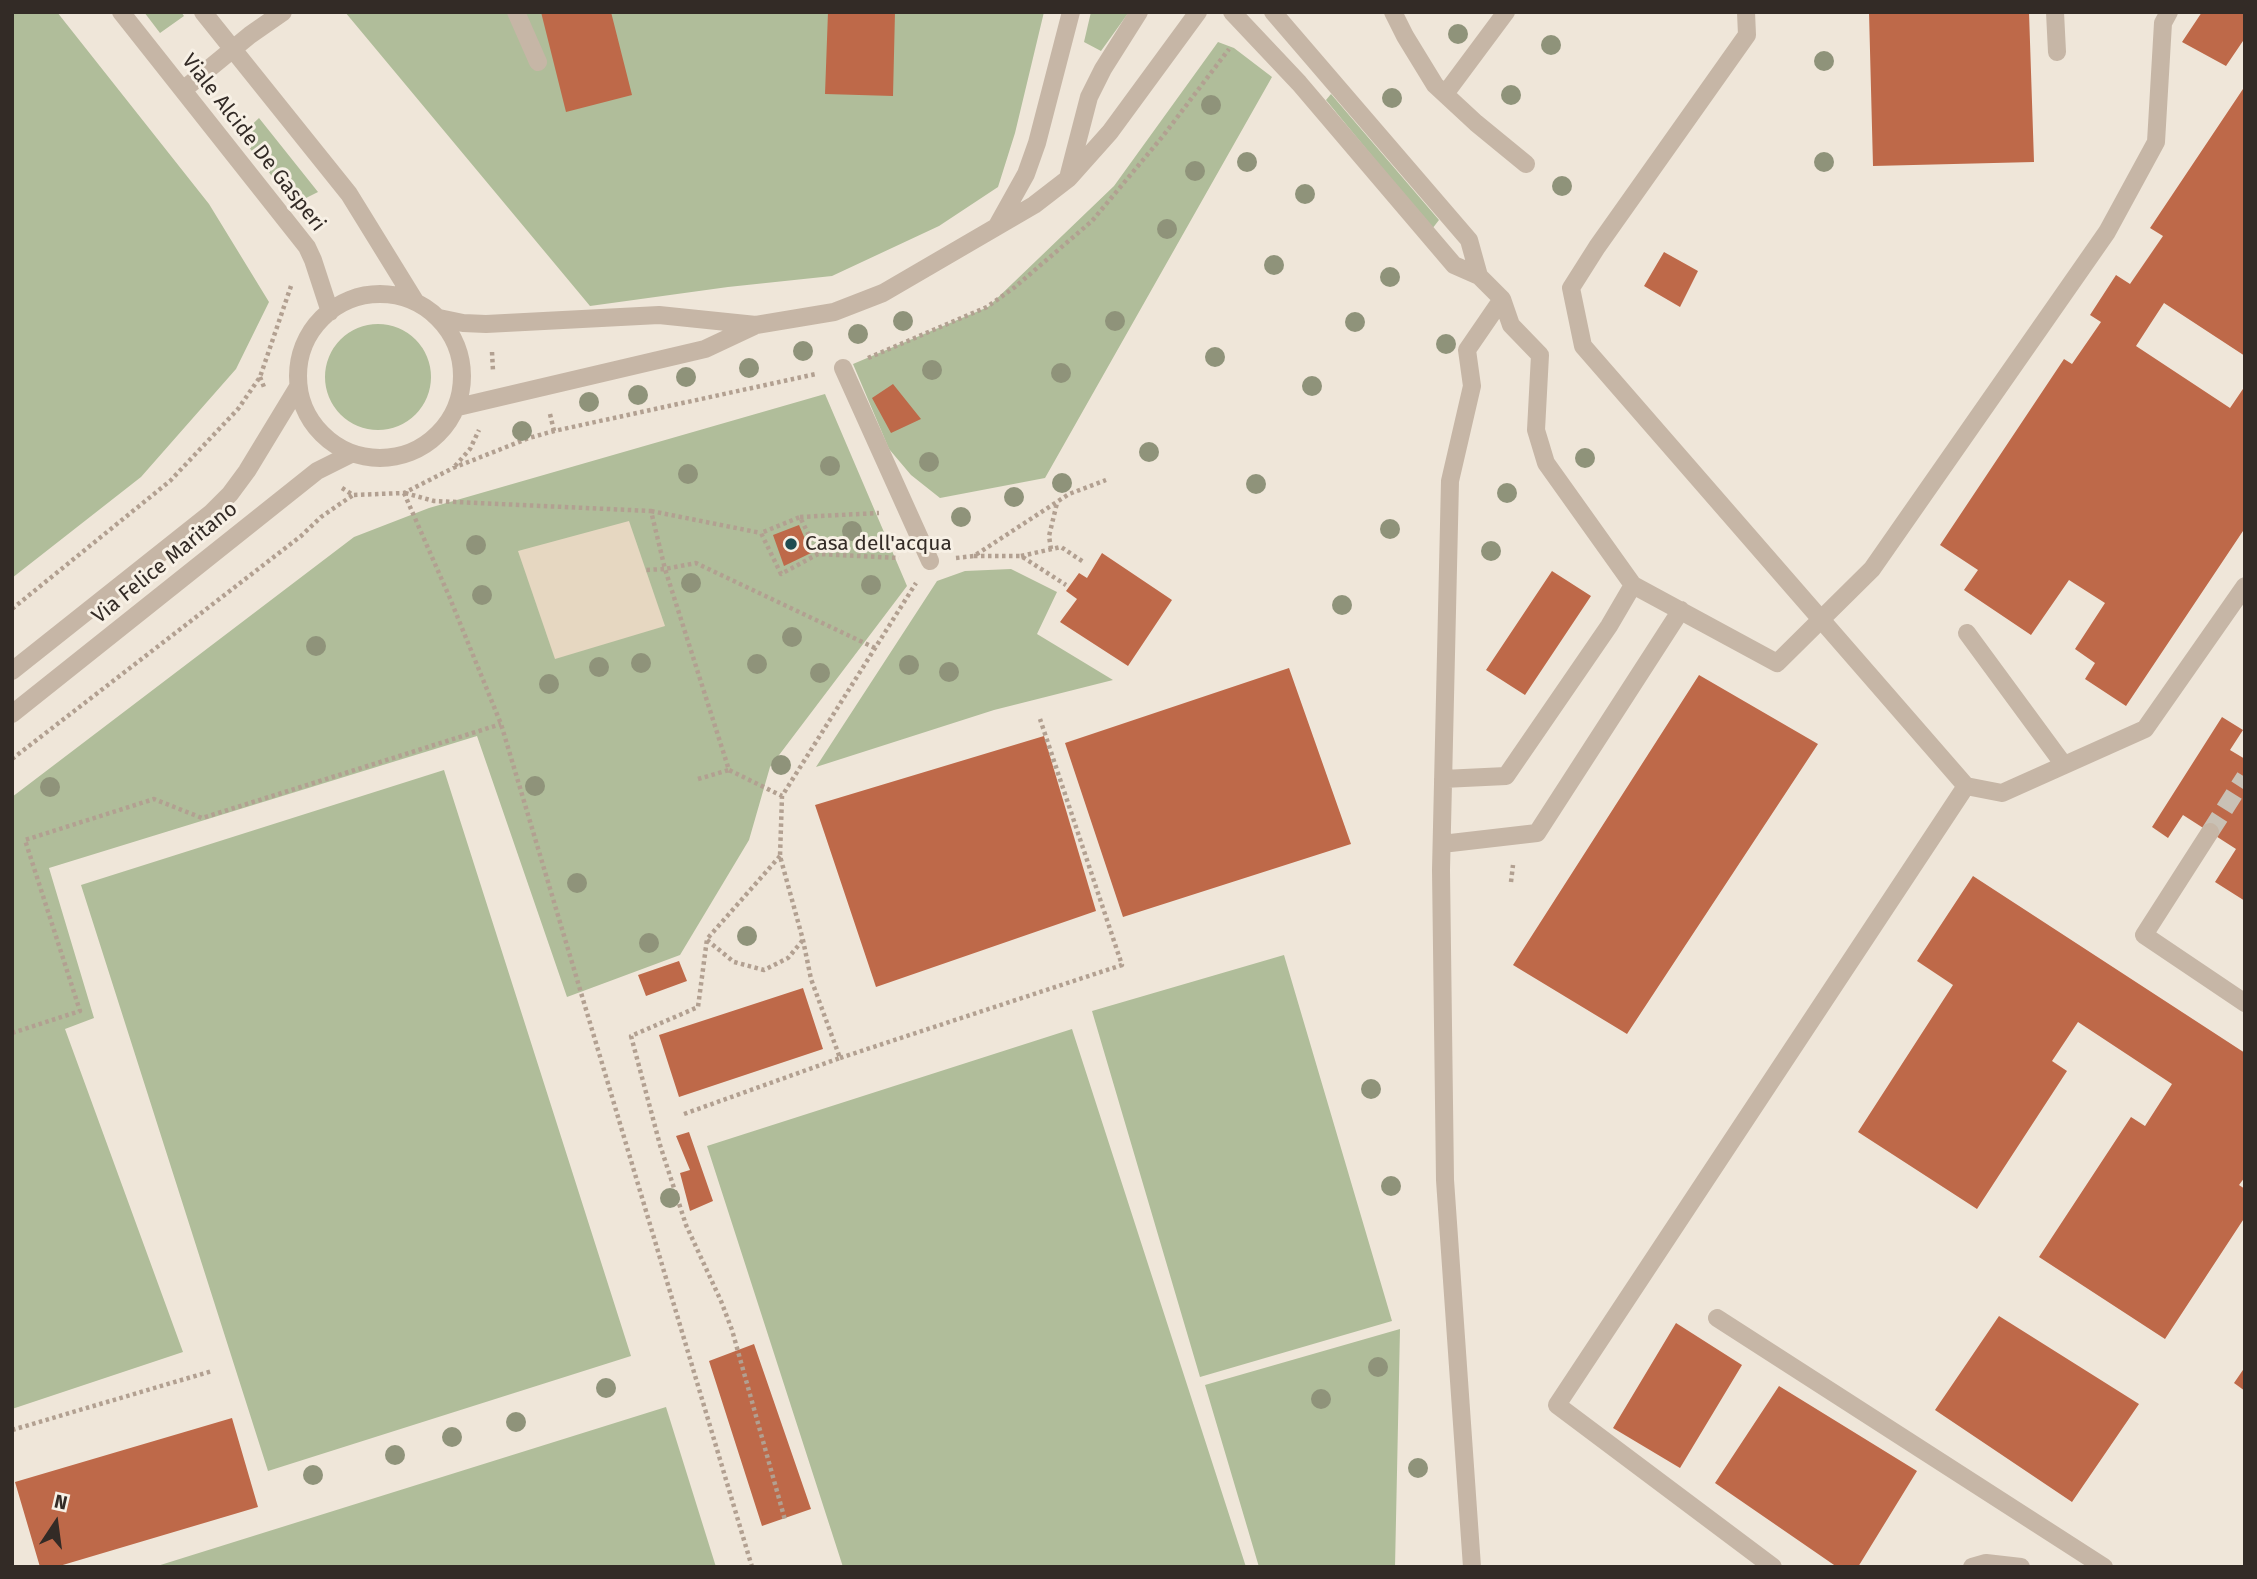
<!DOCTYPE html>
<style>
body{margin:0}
#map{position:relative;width:2257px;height:1579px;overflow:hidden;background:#efe6d9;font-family:"Fira Sans",sans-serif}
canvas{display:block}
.frame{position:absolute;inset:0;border:14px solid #332b26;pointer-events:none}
.north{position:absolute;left:21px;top:1488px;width:70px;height:70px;-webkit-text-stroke:5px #f7f0e5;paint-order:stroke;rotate:13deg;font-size:19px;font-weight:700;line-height:28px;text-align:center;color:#332b26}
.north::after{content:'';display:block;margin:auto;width:24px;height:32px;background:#332b26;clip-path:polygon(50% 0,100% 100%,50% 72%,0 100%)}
</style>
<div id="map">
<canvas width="2257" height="1579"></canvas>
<div class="frame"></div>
<div class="north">N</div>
</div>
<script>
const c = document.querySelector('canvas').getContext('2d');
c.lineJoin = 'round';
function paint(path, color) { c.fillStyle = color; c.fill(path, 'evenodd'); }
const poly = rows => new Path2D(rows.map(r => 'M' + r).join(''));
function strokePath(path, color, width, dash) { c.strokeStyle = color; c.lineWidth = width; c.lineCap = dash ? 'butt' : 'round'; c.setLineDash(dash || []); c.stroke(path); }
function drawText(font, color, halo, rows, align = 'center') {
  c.font = font + ' "Fira Sans",sans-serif'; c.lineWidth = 6; c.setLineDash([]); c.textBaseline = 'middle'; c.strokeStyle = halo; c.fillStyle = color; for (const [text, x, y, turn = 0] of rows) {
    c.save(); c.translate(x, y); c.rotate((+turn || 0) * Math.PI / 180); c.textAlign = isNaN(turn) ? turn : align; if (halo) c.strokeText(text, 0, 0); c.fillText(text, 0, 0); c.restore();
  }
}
paint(poly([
 [12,12,57,12,209,204,269,302,236,369,141,477,12,578],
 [144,12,181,12,184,16,160,33],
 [345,12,1044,12,1015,133,998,187,939,226,832,276,728,287,590,306],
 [1091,12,1129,12,1101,51,1084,42],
 [1218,42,1234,48,1272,77,1045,478,940,498,911,475,889,449,853,364,988,307,1114,186],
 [1331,94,1439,220,1432,229,1326,100],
 [259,118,318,192,294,204,240,136],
 '325 377a53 53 0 1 1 106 0a53 53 0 1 1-106 0Z',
 [825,394,907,586,770,767,749,840,680,955,567,997,477,736,49,868,94,1018,65,1029,183,1352,12,1409,12,797,354,537,429,508],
 [1011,569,1057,592,1037,634,1113,680,994,710,816,767,937,581,965,571],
 [444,770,631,1356,268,1471,81,885],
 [1284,955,1392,1321,1200,1377,1092,1011],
 [1072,1029,1246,1567,843,1567,707,1146],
 [1400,1329,1395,1567,1259,1567,1205,1385],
 [666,1407,716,1567,154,1567]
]), '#b0bd9a');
paint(poly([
 [629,521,665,626,555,659,518,551]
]), '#e6d7c1');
paint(poly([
 [541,12,611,12,632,95,566,112],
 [828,12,895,12,893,96,825,94],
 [1869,12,2029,12,2034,162,1873,166],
 [2202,12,2245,12,2245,38,2226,66,2182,42],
 [2245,86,2245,356,2164,303,2136,346,2230,408,2245,386,2245,528,2126,706,2085,679,2095,663,2075,649,2105,603,2069,580,2031,635,1964,590,1978,570,1940,545,2064,359,2072,364,2101,322,2090,315,2116,275,2130,284,2163,236,2150,228],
 [1664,252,1698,271,1680,307,1644,286],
 [893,384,921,419,891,433,872,398],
 [799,525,811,553,784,566,773,535],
 [1102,553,1172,600,1128,666,1060,622,1077,599,1066,591,1079,573,1087,578],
 [1552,571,1591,596,1525,695,1486,670],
 [1289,668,1351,844,1123,917,1065,743],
 [1699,675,1818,744,1627,1034,1513,965],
 [2222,717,2243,730,2230,750,2245,759,2245,901,2215,882,2236,849,2183,815,2168,838,2152,827],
 [1044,736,1096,911,876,987,815,805],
 [1973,876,2245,1053,2245,1177,2239,1185,2245,1189,2245,1217,2165,1339,2039,1257,2131,1117,2145,1126,2172,1084,2078,1022,2052,1061,2067,1071,1977,1209,1858,1132,1953,985,1917,961],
 [679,961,687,981,646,996,638,975],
 [803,988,823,1049,679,1097,659,1035],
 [689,1132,713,1201,690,1211,680,1173,690,1170,676,1136],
 [1999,1316,2139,1404,2072,1502,1935,1410],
 [1676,1323,1742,1365,1680,1468,1613,1428],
 [754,1344,811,1509,762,1526,709,1361],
 [2245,1367,2245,1391,2234,1383],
 [1779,1386,1917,1471,1858,1567,1837,1567,1715,1483],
 [232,1418,258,1507,56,1567,40,1567,15,1482]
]), '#be6949');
strokePath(poly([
 [2210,832,2245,777]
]), '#c9c1b5', 18, [18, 9]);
strokePath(poly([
 [492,352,493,371],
 [868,358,987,307,1015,287,1092,221,1163,136,1229,49],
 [260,377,264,387],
 [550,414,554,431],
 [455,466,470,449,479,430],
 [342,488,353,495,404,493,453,468,529,438,554,431,816,374],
 [404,493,449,596,501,724,752,1567],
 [405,493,434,501,651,511,665,569,646,570],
 [651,511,761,533],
 [800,517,879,513],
 [1051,549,1049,536,1057,503],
 [818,554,800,517,761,533,781,574,818,554,899,558],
 [974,556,1021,556,1066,585],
 [1021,556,1061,547,1085,563],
 [956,558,974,556,1069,494,1106,480],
 [12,609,170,481,238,409,260,377,291,286],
 [875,648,696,563,665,569,729,770,782,796,916,583],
 [12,759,301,536,321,517,353,495],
 [698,779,729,770],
 [780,856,707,939,698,1007,631,1036,660,1145,686,1225,721,1301,732,1330,785,1520],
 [1511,882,1513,865],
 [707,940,734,962,764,970,788,958,803,940],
 [12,1033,80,1011,25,840,154,799,202,818,501,724],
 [840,1058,1122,965,1040,719],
 [684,1114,840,1058,811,979,803,940,780,856,782,796],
 [12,1430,212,1371]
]), '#b2a091', 4.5, [3.5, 3.5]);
strokePath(poly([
 [121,12,307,247,313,260,330,312],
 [203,12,349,194,415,301],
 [516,12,538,62],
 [1232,12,1299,83,1454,265,1479,276,1502,299,1467,350,1472,386,1450,481,1441,870,1445,1180,1472,1567],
 [1273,12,1469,240,1479,276],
 [1393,12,1405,36,1435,85,1476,123,1526,164],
 [1746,12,1747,35,1597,247,1571,288,1583,346,1966,786,2002,793,2145,729,2245,586],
 [2055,12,2057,52],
 [183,90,250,35,283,12],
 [1445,94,1506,12],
 [1069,174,1089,97,1103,69,1139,12],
 [997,226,1026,174,1037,143,1071,12],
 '298 376a82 82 0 1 1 164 0a82 82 0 1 1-164 0Z',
 [439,318,463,323,486,324,659,315,756,325,834,312,883,293,1034,205,1069,178,1110,132,1198,12],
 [843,368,930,561],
 [458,407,705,349,754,326],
 [1633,585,1777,663,1872,569,2107,232,2156,142,2163,23,2169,12],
 [1967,633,2064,765],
 [12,671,211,513,230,494,247,471,298,387],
 [12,714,317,471,351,454],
 [1443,779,1506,776,1609,626,1633,585,1546,463,1536,430,1540,355,1511,325,1502,299],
 [2210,832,2144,935,2245,1003],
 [1442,844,1537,833,1681,610],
 [1717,1318,2104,1567],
 [1773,1567,1557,1405,1966,786],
 [1972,1567,1986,1563,2021,1567]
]), '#c6b6a6', 18);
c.fillStyle = '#8f937a';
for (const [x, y] of [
 [1458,34],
 [1551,45],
 [1824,61],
 [1511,95],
 [1392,98],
 [1211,105],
 [1247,162],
 [1824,162],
 [1195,171],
 [1562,186],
 [1305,194],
 [1167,229],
 [1274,265],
 [1390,277],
 [903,321],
 [1115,321],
 [1355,322],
 [858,334],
 [1446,344],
 [803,351],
 [1215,357],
 [749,368],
 [932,370],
 [1061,373],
 [686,377],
 [1312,386],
 [638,395],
 [589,402],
 [522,431],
 [1149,452],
 [1585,458],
 [929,462],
 [830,466],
 [688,474],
 [1062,483],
 [1256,484],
 [1507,493],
 [1014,497],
 [961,517],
 [1390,529],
 [852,531],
 [476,545],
 [1491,551],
 [691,583],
 [871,585],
 [482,595],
 [1342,605],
 [792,637],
 [316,646],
 [641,663],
 [757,664],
 [909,665],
 [599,667],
 [949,672],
 [820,673],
 [549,684],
 [781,765],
 [535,786],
 [50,787],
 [577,883],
 [747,936],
 [649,943],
 [1371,1089],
 [1391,1186],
 [670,1198],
 [1378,1367],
 [606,1388],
 [1321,1399],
 [516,1422],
 [452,1437],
 [395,1455],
 [1418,1468],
 [313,1475]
]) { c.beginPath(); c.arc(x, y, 10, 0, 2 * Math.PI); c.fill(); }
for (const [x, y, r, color] of [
 [791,544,7,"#1f4c51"]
]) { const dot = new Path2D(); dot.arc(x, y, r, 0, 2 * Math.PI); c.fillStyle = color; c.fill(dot); strokePath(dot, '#f7f0e5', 2.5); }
drawText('21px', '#332b26', '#f7f0e5', [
 ["Viale Alcide De Gasperi",253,143,52],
 ["Via Felice Maritano",165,563,-39]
]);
drawText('21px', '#332b26', '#f7f0e5', [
 ["Casa dell'acqua",805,544]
], 'left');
</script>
